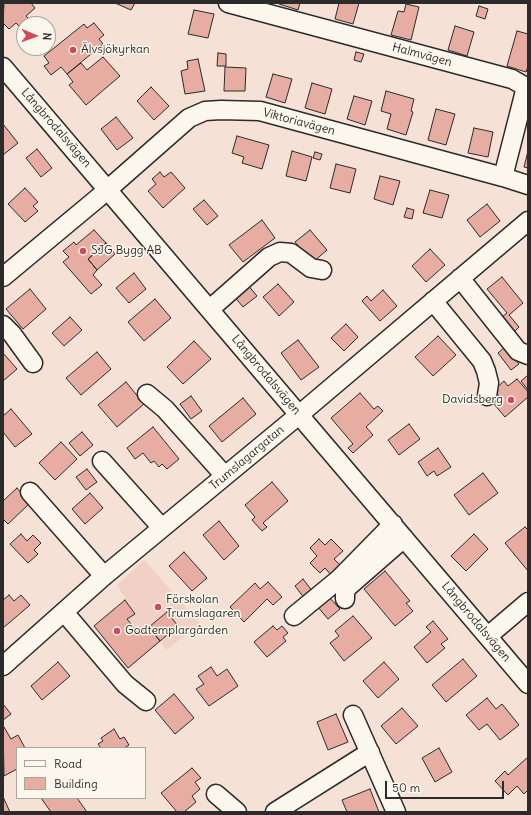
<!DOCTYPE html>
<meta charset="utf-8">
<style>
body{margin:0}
#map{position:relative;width:531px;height:815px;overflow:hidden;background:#f5e1d6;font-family:Delius,sans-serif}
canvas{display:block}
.frame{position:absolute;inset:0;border:4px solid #2b2b2b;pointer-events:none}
.legend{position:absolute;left:16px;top:747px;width:130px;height:52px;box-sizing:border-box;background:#fbf7ec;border:1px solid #a8a59f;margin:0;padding:5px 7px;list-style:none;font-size:12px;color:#2b2b2b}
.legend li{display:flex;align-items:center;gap:8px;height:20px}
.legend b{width:20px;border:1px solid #a8a59f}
.north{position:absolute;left:16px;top:16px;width:40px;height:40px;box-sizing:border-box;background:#fbf7ec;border:1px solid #a8a59f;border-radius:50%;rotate:92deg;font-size:11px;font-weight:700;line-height:16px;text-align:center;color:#2b2b2b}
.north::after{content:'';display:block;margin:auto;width:14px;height:18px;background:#d1495b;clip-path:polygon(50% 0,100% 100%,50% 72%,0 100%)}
.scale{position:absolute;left:385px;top:781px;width:119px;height:18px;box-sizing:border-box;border:2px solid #2b2b2b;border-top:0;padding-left:5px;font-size:12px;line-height:14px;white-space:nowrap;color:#2b2b2b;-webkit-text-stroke:3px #fbf7ec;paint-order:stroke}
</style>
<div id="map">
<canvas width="531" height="815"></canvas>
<div class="frame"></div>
<ul class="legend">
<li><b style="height:5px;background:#fbf7ec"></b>Road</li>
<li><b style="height:11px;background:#e7ada2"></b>Building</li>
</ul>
<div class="north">N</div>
<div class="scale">50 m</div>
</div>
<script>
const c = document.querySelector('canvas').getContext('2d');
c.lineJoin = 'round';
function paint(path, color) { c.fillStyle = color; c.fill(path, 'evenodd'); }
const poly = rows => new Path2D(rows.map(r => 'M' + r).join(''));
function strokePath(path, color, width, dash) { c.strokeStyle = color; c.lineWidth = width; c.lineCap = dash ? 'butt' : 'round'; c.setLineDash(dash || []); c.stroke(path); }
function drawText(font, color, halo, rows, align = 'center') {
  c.font = font + ' Delius,sans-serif'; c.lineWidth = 3; c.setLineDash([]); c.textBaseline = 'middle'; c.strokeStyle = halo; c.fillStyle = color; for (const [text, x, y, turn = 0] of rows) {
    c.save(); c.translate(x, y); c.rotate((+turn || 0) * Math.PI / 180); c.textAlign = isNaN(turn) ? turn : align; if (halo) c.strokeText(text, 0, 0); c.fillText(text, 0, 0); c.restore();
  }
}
paint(poly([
 [144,560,201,624,166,650,160,641,178,625,166,614,139,634,127,619,135,614,117,585]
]), '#f1d1c6');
const building = poly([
 [4,3,31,3,35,8,26,16,29,19,20,27,16,23,9,29,3,23,4,3],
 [115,3,135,3,131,10,115,3],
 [279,3,300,3,298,10,279,4,279,3],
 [339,3,359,3,353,24,335,19,339,3],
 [406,4,419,7,411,40,391,35,398,11,404,12,406,4],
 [479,6,488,9,485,19,476,16,479,6],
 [194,10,214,14,208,38,188,34,194,10],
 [94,23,104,35,99,39,103,44,67,74,61,67,51,75,44,66,49,63,44,56,84,24,87,28,94,23],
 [455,26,474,32,467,56,448,50,455,26],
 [517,31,528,34,528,66,526,72,507,66,517,31],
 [356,52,364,54,361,62,354,60,356,52],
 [218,53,226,54,226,66,217,66,218,53],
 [103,57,120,76,86,105,69,85,73,82,67,74,81,63,87,70,103,57],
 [198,59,205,91,185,94,181,71,188,69,187,61,198,59],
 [225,67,246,68,245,91,224,91,225,67],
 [273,74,292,79,285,103,266,97,273,74],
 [312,83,332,89,325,114,305,108,312,83],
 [151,87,169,106,154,120,137,101,151,87],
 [386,91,414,99,411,111,413,112,406,135,387,129,391,114,381,111,386,91],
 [354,96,372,101,365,125,347,119,354,96],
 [436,109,455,114,446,145,428,140,436,109],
 [116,117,133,138,117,150,101,129,116,117],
 [3,124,18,143,3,155,3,124],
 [474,128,493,132,488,157,468,153,474,128],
 [237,136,269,145,262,169,242,163,244,157,232,153,237,136],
 [37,149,52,168,41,177,26,158,37,149],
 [292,151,312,157,306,181,286,176,292,151],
 [528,151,528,168,524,167,528,151],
 [315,152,322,154,320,160,313,158,315,152],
 [336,164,356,169,350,193,330,188,336,164],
 [160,172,164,177,171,172,185,188,163,208,148,191,156,184,152,179,160,172],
 [380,176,400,181,393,205,374,199,380,176],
 [25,188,38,202,33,206,38,211,25,222,8,204,25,188],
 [430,190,449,195,442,218,423,213,430,190],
 [204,200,218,216,207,225,193,209,204,200],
 [487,204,500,221,480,237,467,220,487,204],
 [407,208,414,210,412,219,404,217,407,208],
 [262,220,275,238,243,262,229,245,262,220],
 [94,230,106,243,88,259,97,270,93,275,102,285,91,294,63,262,69,257,63,251,74,242,76,245,94,230],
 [310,230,327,250,312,263,295,242,310,230],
 [106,243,115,254,97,270,88,259,106,243],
 [430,249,445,265,426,282,412,266,430,249],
 [134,273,146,289,129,303,116,288,134,273],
 [502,277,523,303,509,315,519,327,511,335,498,320,507,313,487,289,502,277],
 [247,284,257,296,243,307,233,295,247,284],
 [278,284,294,302,279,316,263,297,278,284],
 [30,289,46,309,23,329,6,309,30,289],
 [383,290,397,306,380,321,362,301,367,296,371,301,383,290],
 [155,299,171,318,144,341,128,322,155,299],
 [70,317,82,330,64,346,52,333,70,317],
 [346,324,358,337,344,351,331,338,346,324],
 [438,336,456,355,433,376,415,357,438,336],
 [298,340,319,367,301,380,281,353,298,340],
 [194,341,211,359,183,384,167,367,194,341],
 [505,347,519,364,511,370,498,353,505,347],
 [97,352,111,369,81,395,66,378,97,352],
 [3,353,17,369,3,381,3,353],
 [528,375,528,390,521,381,528,375],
 [517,379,528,392,528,397,505,417,493,403,500,397,494,390,504,381,508,386,517,379],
 [126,382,144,404,117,427,98,405,126,382],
 [360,393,374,409,378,406,383,411,366,427,373,435,353,453,348,448,353,444,331,418,360,393],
 [191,396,202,411,191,419,180,404,191,396],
 [243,398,256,414,222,442,209,426,243,398],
 [11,409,32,434,15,447,3,432,3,416,11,409],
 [409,424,420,439,399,455,388,440,409,424],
 [153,427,179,459,167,469,162,464,159,467,154,461,151,463,143,453,135,459,127,448,153,427],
 [82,432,93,445,80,456,69,443,82,432],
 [61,442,77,459,55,480,39,463,61,442],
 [438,448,451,467,437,476,434,471,427,476,418,462,438,448],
 [87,469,97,482,86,490,76,477,87,469],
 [483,473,498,493,469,515,454,495,483,473],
 [272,482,288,501,263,523,267,527,262,531,252,520,255,517,245,505,272,482],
 [17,488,30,503,8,524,3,519,3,501,17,488],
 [90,493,103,508,85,524,72,509,90,493],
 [219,521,239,546,224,560,203,535,219,521],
 [525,527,528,530,528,571,505,543,525,527],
 [21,534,27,541,33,535,41,543,34,550,38,554,28,563,10,544,21,534],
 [474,534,488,549,466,571,451,556,474,534],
 [319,539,325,545,331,539,343,551,334,559,342,567,332,576,325,568,320,573,310,563,317,556,310,548,319,539],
 [184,552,207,578,192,591,169,566,184,552],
 [385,571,410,601,406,603,413,611,395,626,364,589,385,571],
 [303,579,313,592,305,599,295,586,303,579],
 [268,582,282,597,273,605,267,599,244,622,230,607,255,583,260,589,268,582],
 [9,595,14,601,21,595,30,605,3,628,3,600,9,595],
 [328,596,340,609,328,619,317,606,328,596],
 [125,600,135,614,127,619,139,634,149,627,160,641,128,668,94,626,125,600],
 [167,612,178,626,160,641,149,627,167,612],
 [353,616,372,638,344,661,330,643,339,636,335,631,353,616],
 [433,621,448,639,441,644,445,648,427,663,414,647,431,632,426,627,433,621],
 [273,626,277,630,282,626,288,633,283,637,286,641,267,657,254,642,273,626],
 [463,659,477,676,446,702,432,685,463,659],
 [58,662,70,676,42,700,31,686,58,662],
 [384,662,399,679,378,698,363,681,384,662],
 [211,667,217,676,227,669,238,686,209,706,196,689,204,684,198,676,211,667],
 [174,694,194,718,175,734,155,710,174,694],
 [487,698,496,709,502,704,519,725,500,740,487,724,479,730,466,715,487,698],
 [3,704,11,714,3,720,3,704],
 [402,708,418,726,396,744,381,726,402,708],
 [336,714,348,742,328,750,317,722,336,714],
 [3,727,4,727,11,739,18,735,25,748,17,748,17,769,4,776,3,727],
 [114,729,120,739,124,737,129,745,124,748,101,748,98,744,103,741,101,738,114,729],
 [439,748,452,772,435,782,422,758,439,748],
 [528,757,528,790,524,794,517,786,508,795,495,781,505,771,508,775,528,757],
 [192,768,201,778,195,782,200,789,192,796,196,802,184,812,177,812,161,793,192,768],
 [370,789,379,812,347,812,342,800,370,789],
 [41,798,77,798,87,812,51,812,41,798],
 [4,799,10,812,3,812,3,800,4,799]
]);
paint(building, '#e7ada2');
strokePath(building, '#2b2b2b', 1);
const minor = poly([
 [228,3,512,79,526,87,503,177],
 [3,67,528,684],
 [3,277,98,198,189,118,205,111,221,110,260,111,503,177,528,185],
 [460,278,518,351,528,355],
 [433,301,482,361,486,371,489,383,487,396],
 [210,309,269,257,280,252,291,253,311,268,322,270],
 [3,325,12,334,33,363],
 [147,394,165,409,225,476],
 [102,461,162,528],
 [30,492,104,576],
 [345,599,345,591,349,586,404,538],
 [64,612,125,684,146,701],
 [294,616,339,579,393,524],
 [488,636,528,602],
 [3,666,104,576,300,414,528,221],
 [353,715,396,812],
 [216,794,237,812],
 [275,812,370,752]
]);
strokePath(minor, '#2b2b2b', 21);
strokePath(minor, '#fbf7ec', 18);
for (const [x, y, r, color] of [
 [73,50,4,"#d1495b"],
 [83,251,4,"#d1495b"],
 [511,400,4,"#d1495b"],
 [158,607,4,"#d1495b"],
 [117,631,4,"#d1495b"]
]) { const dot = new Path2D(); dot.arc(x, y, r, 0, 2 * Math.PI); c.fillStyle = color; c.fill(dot); strokePath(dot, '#fbf7ec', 1.5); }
drawText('12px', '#2b2b2b', '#fbf7ec', [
 ["Älvsjökyrkan",81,50],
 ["SJG Bygg AB",91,251],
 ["Davidsberg",503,400,"right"],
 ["Förskolan",166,600],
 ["Trumslagaren",166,614],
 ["Godtemplargården",125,631]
], 'left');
drawText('12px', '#2b2b2b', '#fbf7ec', [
 ["Halmvägen",422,55,15],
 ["Viktoriavägen",299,122,15],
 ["Långbrodalsvägen",56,128,49],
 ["Långbrodalsvägen",266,375,50],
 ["Trumslagargatan",247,458,-40],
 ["Långbrodalsvägen",476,622,50]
]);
</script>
